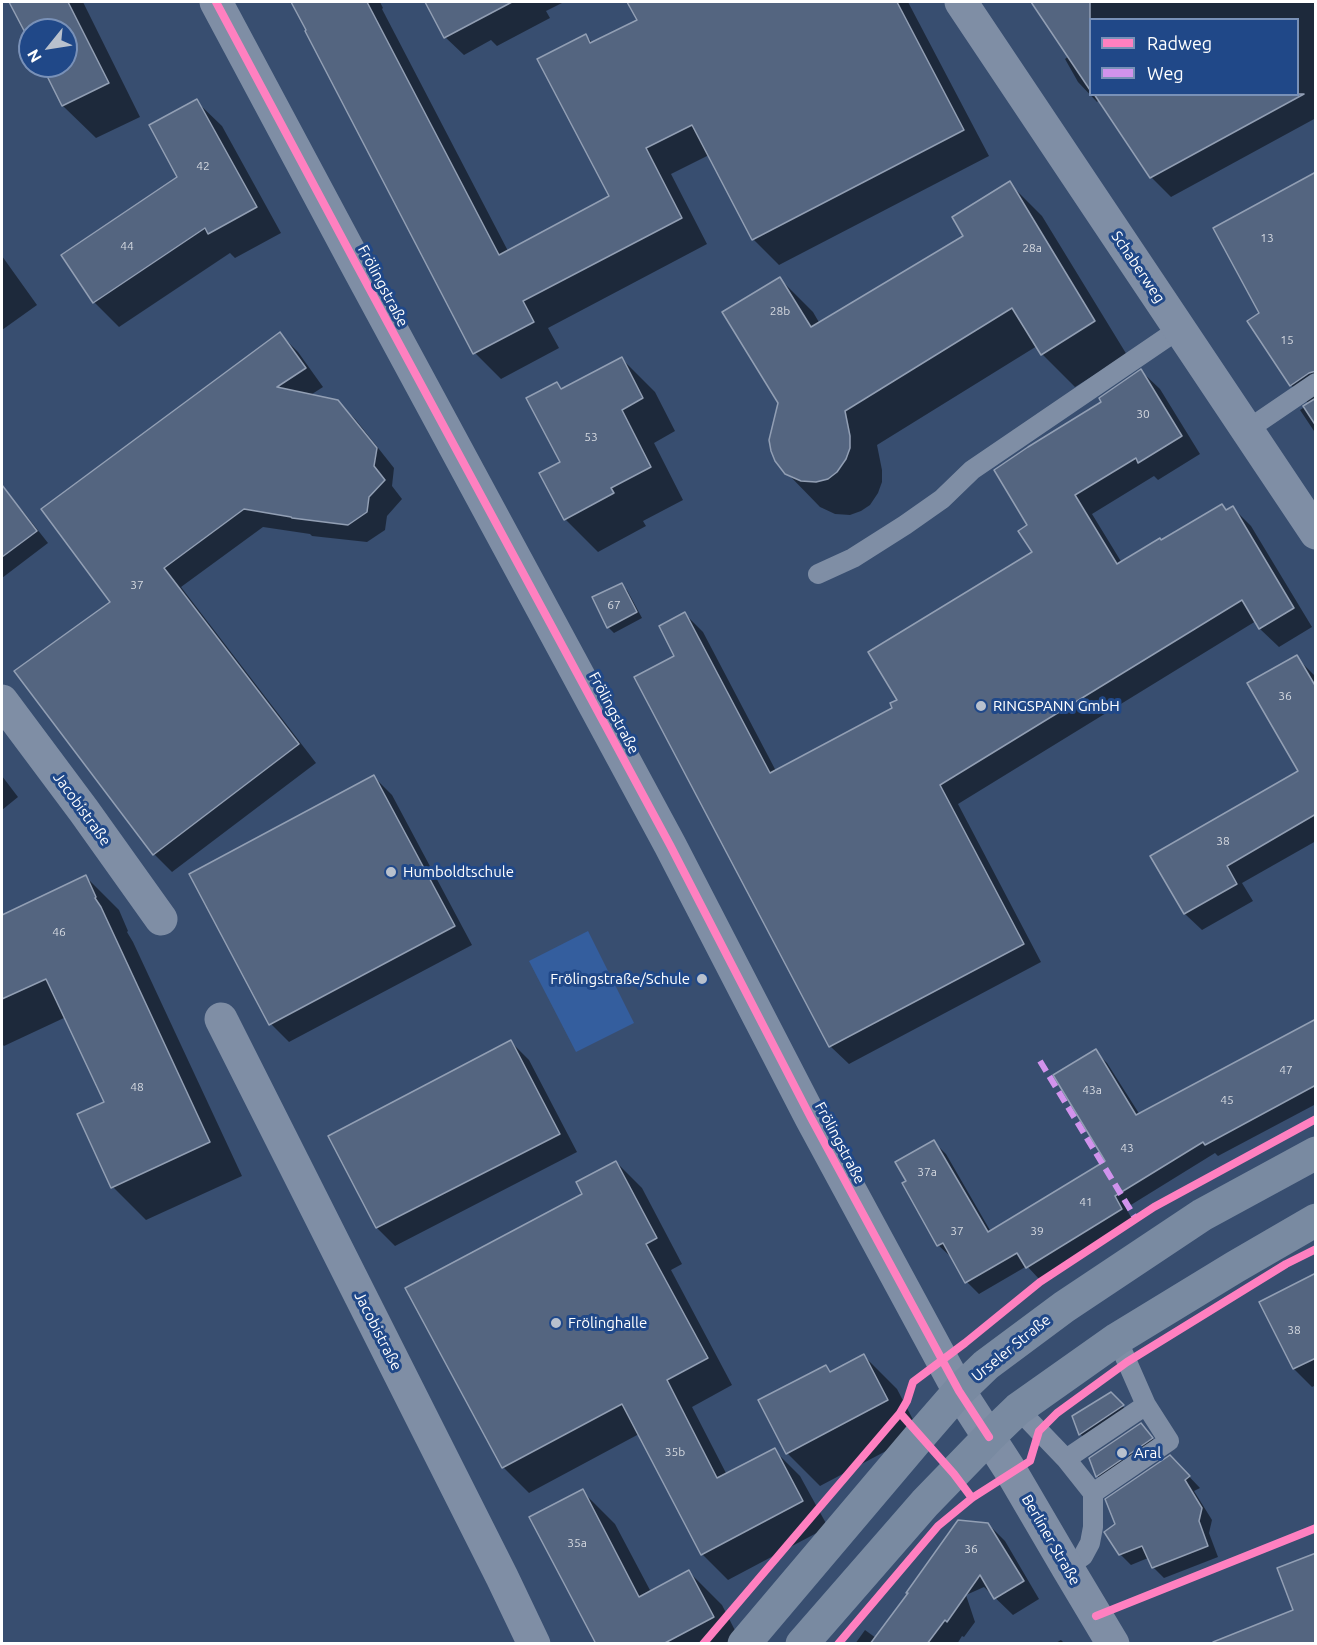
<!DOCTYPE html>
<meta charset="utf-8">
<style>
body{margin:0}
#map{position:relative;width:1317px;height:1645px;overflow:hidden;background:#384e70;font-family:Ubuntu,sans-serif}
canvas{display:block}
.frame{position:absolute;inset:0;border:3px solid #fff;pointer-events:none}
.legend{position:absolute;left:1089px;top:18px;width:210px;height:78px;box-sizing:border-box;background:#204888;border:2px solid #7991b8;margin:0;padding:8px 10px;list-style:none;font-size:18px;color:#fff}
.legend li{display:flex;align-items:center;gap:12px;height:30px}
.legend b{width:30px;border:2px solid #7991b8}
.north{position:absolute;left:18px;top:18px;width:60px;height:60px;box-sizing:border-box;background:#204888;border:2px solid #7991b8;border-radius:50%;rotate:240deg;font-size:16px;font-weight:700;line-height:24px;text-align:center;color:#fff}
.north::after{content:'';display:block;margin:auto;width:21px;height:27px;background:#b9c1cd;clip-path:polygon(50% 0,100% 100%,50% 72%,0 100%)}
</style>
<div id="map">
<canvas width="1317" height="1645"></canvas>
<div class="frame"></div>
<ul class="legend">
<li><b style="height:8px;background:#ff80c0"></b>Radweg</li>
<li><b style="height:8px;background:#d193ec"></b>Weg</li>
</ul>
<div class="north">N</div>
</div>
<script>
const c = document.querySelector('canvas').getContext('2d');
c.lineJoin = 'round';
function paint(path, color) { c.fillStyle = color; c.fill(path, 'evenodd'); }
const poly = rows => new Path2D(rows.map(r => 'M' + r).join(''));
function strokePath(path, color, width, dash) { c.strokeStyle = color; c.lineWidth = width; c.lineCap = dash ? 'butt' : 'round'; c.setLineDash(dash || []); c.stroke(path); }
function drawText(font, color, halo, rows, align = 'center') {
  c.font = font + ' Ubuntu,sans-serif'; c.lineWidth = 6; c.setLineDash([]); c.textBaseline = 'middle'; c.strokeStyle = halo; c.fillStyle = color; for (const [text, x, y, turn = 0] of rows) {
    c.save(); c.translate(x, y); c.rotate((+turn || 0) * Math.PI / 180); c.textAlign = isNaN(turn) ? turn : align; if (halo) c.strokeText(text, 0, 0); c.fillText(text, 0, 0); c.restore();
  }
}
paint(poly([
 [588,931,634,1023,576,1052,529,961]
]), '#345e9e');
paint(poly([
 [11,2,83,2,140,117,96,138,63,106,43,66,66,66,66,30,30,30,30,39],
 [292,2,380,2,383,8,382,9,508,251,611,197,585,35,593,43,639,21,629,2,908,2,989,156,779,265,753,239,709,155,671,174,707,244,548,328,559,348,501,379,475,353],
 [427,2,564,2,546,11,550,18,497,46,491,40,464,55,445,37],
 [1035,2,1316,2,1316,118,1171,197,1151,177,1099,100,1097,102,1078,82,1065,59,1069,56],
 [1090,20,1298,20,1298,94,1090,94],
 [196,101,222,126,281,233,235,258,230,253,119,327,94,302,179,178],
 [1009,183,1042,216,1127,355,1075,387,1042,354,1037,346,877,445,882,470,882,482,878,493,870,505,861,511,850,515,835,514,820,507,787,473,779,402,780,279,813,312,820,324,965,237],
 [1316,185,1316,434,1300,410,1309,404,1291,385,1249,321,1261,313],
 [2,256,37,305,2,330],
 [280,334,298,352,323,387,309,396,338,402,356,420,394,468,392,486,402,499,387,516,385,530,367,542,312,536,310,534,263,527,181,587,316,763,172,872,154,854,112,602],
 [622,359,655,392,675,431,654,443,683,500,643,521,646,526,598,552,565,519,557,384,563,390],
 [1141,371,1160,389,1200,454,1158,480,1154,476,1092,514,1122,563,1233,508,1251,526,1312,627,1279,647,1260,629,1256,621,958,804,1041,962,849,1064,830,1046,676,657,685,614,703,632,776,771,895,709,899,700,1034,552,1029,526,1103,402],
 [10,498,22,510,48,543,2,578,2,504],
 [621,584,627,590,642,618,614,633,608,627],
 [1296,657,1316,677,1316,841,1242,883,1253,901,1202,930,1185,914,1152,857,1300,772],
 [2,776,18,797,2,810],
 [374,777,392,795,472,945,289,1042,271,1024,191,875],
 [86,877,119,910,128,931,127,932,133,942,242,1176,146,1220,113,1187,79,1115,106,1103,66,1017,4,1046,2,1044,2,916],
 [1316,1020,1316,1104,1218,1156,1215,1153,1126,1208,1133,1221,1039,1279,1027,1266,979,1294,967,1282,952,1256,951,1257,938,1245,904,1184,908,1181,934,1142,946,1154,991,1232,1107,1161,1095,1051,1107,1063,1140,1115],
 [511,1042,529,1060,577,1152,395,1246,377,1228],
 [616,1162,642,1188,682,1264,671,1270,732,1385,692,1407,727,1475,774,1450,800,1476,828,1527,728,1580,702,1554,639,1434,529,1493,503,1467,407,1289,584,1194],
 [1316,1275,1316,1385,1312,1387,1294,1369,1261,1303],
 [864,1356,897,1389,920,1433,820,1486,787,1453,825,1367,832,1373],
 [1111,1394,1128,1412,1086,1440,1081,1435,1074,1417],
 [1146,1431,1157,1444,1103,1481,1097,1476],
 [1181,1468,1200,1488,1194,1491,1212,1520,1209,1533,1218,1557,1164,1578,1153,1567,1148,1558,1131,1565,1120,1554],
 [582,1491,615,1524,651,1592,689,1572,722,1605,742,1644,598,1644],
 [988,1524,1005,1541,1039,1599,1013,1615,984,1587,966,1595,975,1622,964,1637,962,1636,957,1644,855,1644,865,1630,876,1638],
 [1061,1640,1065,1644,1054,1644]
]), '#0007');
const building = poly([
 [9,2,68,2,109,83,62,106,42,66,66,66,66,30,30,30,30,42,9,2],
 [291,2,367,2,499,255,609,196,537,59,586,34,590,43,637,20,627,2,897,2,964,130,752,240,692,125,646,148,682,218,523,301,534,322,473,354,305,31,306,30,291,2],
 [425,2,512,2,444,38,425,2],
 [1031,2,1090,2,1090,90,1031,2],
 [1094,94,1304,94,1150,178,1094,94],
 [197,99,257,207,208,234,205,228,93,303,61,255,177,177,149,125,197,99],
 [1316,172,1316,371,1309,373,1290,386,1247,321,1259,313,1213,228,1316,172],
 [1010,181,1095,321,1041,355,1012,308,845,411,850,436,850,448,846,459,837,472,828,479,816,482,801,481,785,474,775,461,771,451,769,440,778,403,722,312,780,277,811,327,963,236,952,217,1010,181],
 [280,332,306,368,277,387,338,400,377,448,374,466,385,480,369,497,367,512,348,525,292,518,291,517,244,509,164,568,299,744,153,855,14,671,110,602,41,509,280,332],
 [622,357,643,398,622,410,651,467,611,488,614,493,564,520,539,473,560,462,526,398,557,382,561,389,622,357],
 [1141,369,1182,436,1138,463,1136,458,1075,495,1117,564,1160,538,1161,540,1222,504,1226,510,1233,506,1294,608,1259,629,1242,600,940,785,1024,944,829,1047,634,677,674,656,659,626,685,612,770,773,892,708,890,703,897,700,868,652,1032,552,1018,531,1027,525,994,470,1028,447,1101,402,1099,398,1141,369],
 [1316,398,1316,426,1303,406,1316,398],
 [2,485,37,531,2,557,2,485],
 [622,583,637,612,607,628,592,597,622,583],
 [1297,655,1316,687,1316,814,1227,866,1237,884,1184,914,1150,856,1298,771,1247,683,1297,655],
 [374,775,455,926,269,1025,189,874,374,775],
 [86,875,96,897,95,898,101,907,210,1142,111,1188,77,1114,104,1102,46,979,2,999,2,915,86,875],
 [1316,1019,1316,1085,1205,1145,1203,1142,1115,1196,1122,1209,1026,1268,1017,1253,965,1283,943,1243,937,1246,902,1183,906,1181,895,1162,934,1140,988,1232,1105,1161,1053,1075,1096,1049,1136,1115,1316,1019],
 [511,1040,560,1134,376,1228,328,1136,511,1040],
 [616,1161,657,1238,646,1244,708,1358,667,1380,717,1478,775,1448,803,1501,701,1555,622,1404,502,1468,405,1288,582,1194,576,1182,616,1161],
 [1316,1273,1316,1358,1293,1369,1259,1302,1316,1273],
 [864,1354,888,1400,786,1454,758,1400,826,1365,830,1372,864,1354],
 [1111,1392,1124,1405,1079,1435,1072,1416,1111,1392],
 [1141,1423,1153,1438,1096,1477,1089,1458,1141,1423],
 [1170,1455,1190,1476,1185,1480,1202,1508,1199,1521,1208,1546,1152,1568,1142,1546,1119,1555,1104,1532,1115,1524,1105,1499,1170,1455],
 [583,1489,639,1597,689,1570,714,1617,663,1644,596,1644,529,1517,583,1489],
 [958,1520,988,1523,1024,1581,994,1599,980,1575,947,1622,945,1620,927,1644,870,1644,908,1593,906,1593,958,1520],
 [1316,1553,1316,1644,1213,1644,1213,1642,1293,1610,1277,1568,1316,1553]
]);
paint(building, '#546580');
strokePath(building, '#929fb4', 1.5);
strokePath(poly([
 [1247,430,1316,383],
 [818,574,853,558,905,525,942,499,972,470,1179,329],
 [1018,1409,1066,1459,1146,1405,1117,1339],
 [1066,1459,1093,1493,1169,1441,1146,1405],
 [1067,1567,1083,1556,1090,1543,1093,1527,1093,1493]
]), '#7f8ea5', 20);
strokePath(poly([
 [216,2,355,262,670,845,811,1118,942,1360,959,1391,1012,1473,1067,1567,1113,1644],
 [961,2,1316,533],
 [2,701,84,811,161,919],
 [221,1019,502,1577,534,1644]
]), '#7f8ea5', 33);
strokePath(poly([
 [744,1644,920,1436,959,1391,986,1365,1064,1307,1202,1215,1316,1153],
 [802,1644,925,1503,989,1437,1018,1409,1117,1339,1235,1267,1316,1220]
]), '#798aa1', 33);
strokePath(poly([
 [1040,1061,1136,1219]
]), '#d193ec', 6, [12, 6]);
strokePath(poly([
 [216,2,355,262,670,845,811,1118,959,1391,989,1437],
 [900,1413,954,1474,972,1498],
 [1096,1616,1316,1528],
 [703,1644,900,1413,907,1401,913,1382,965,1343,1040,1282,1154,1207,1316,1119],
 [838,1644,938,1526,972,1498,1030,1461,1039,1431,1057,1413,1127,1362,1286,1264,1316,1249]
]), '#ff80c0', 8);
for (const [x, y, r, color] of [
 [981,706,6,"#b9c1cd"],
 [391,872,6,"#b9c1cd"],
 [702,979,6,"#b9c1cd"],
 [556,1323,6,"#b9c1cd"],
 [1122,1453,6,"#b9c1cd"]
]) { const dot = new Path2D(); dot.arc(x, y, r, 0, 2 * Math.PI); c.fillStyle = color; c.fill(dot); strokePath(dot, '#204888', 2); }
drawText('12px', '#d4d8df', null, [
 ["42",203,166],
 ["13",1267,238],
 ["44",127,246],
 ["28a",1032,248],
 ["28b",780,311],
 ["15",1287,340],
 ["30",1143,414],
 ["53",591,437],
 ["37",137,585],
 ["67",614,605],
 ["36",1285,696],
 ["38",1223,841],
 ["46",59,932],
 ["47",1286,1070],
 ["48",137,1087],
 ["43a",1092,1090],
 ["45",1227,1100],
 ["43",1127,1148],
 ["37a",927,1172],
 ["41",1086,1202],
 ["37",957,1231],
 ["39",1037,1231],
 ["38",1294,1330],
 ["35b",675,1452],
 ["35a",577,1543],
 ["36",971,1549]
]);
drawText('15px', '#fff', '#204888', [
 ["Schaberweg",1138,267,56],
 ["Frölingstraße",383,286,62],
 ["Frölingstraße",614,713,62],
 ["Jacobistraße",82,809,54],
 ["Frölingstraße",840,1143,62],
 ["Jacobistraße",378,1331,63],
 ["Urseler Straße",1011,1348,-39],
 ["Berliner Straße",1051,1540,60]
]);
drawText('15px', '#fff', '#204888', [
 ["RINGSPANN GmbH",993,706],
 ["Humboldtschule",403,872],
 ["Frölingstraße/Schule",690,979,"right"],
 ["Frölinghalle",568,1323],
 ["Aral",1134,1453]
], 'left');
</script>
